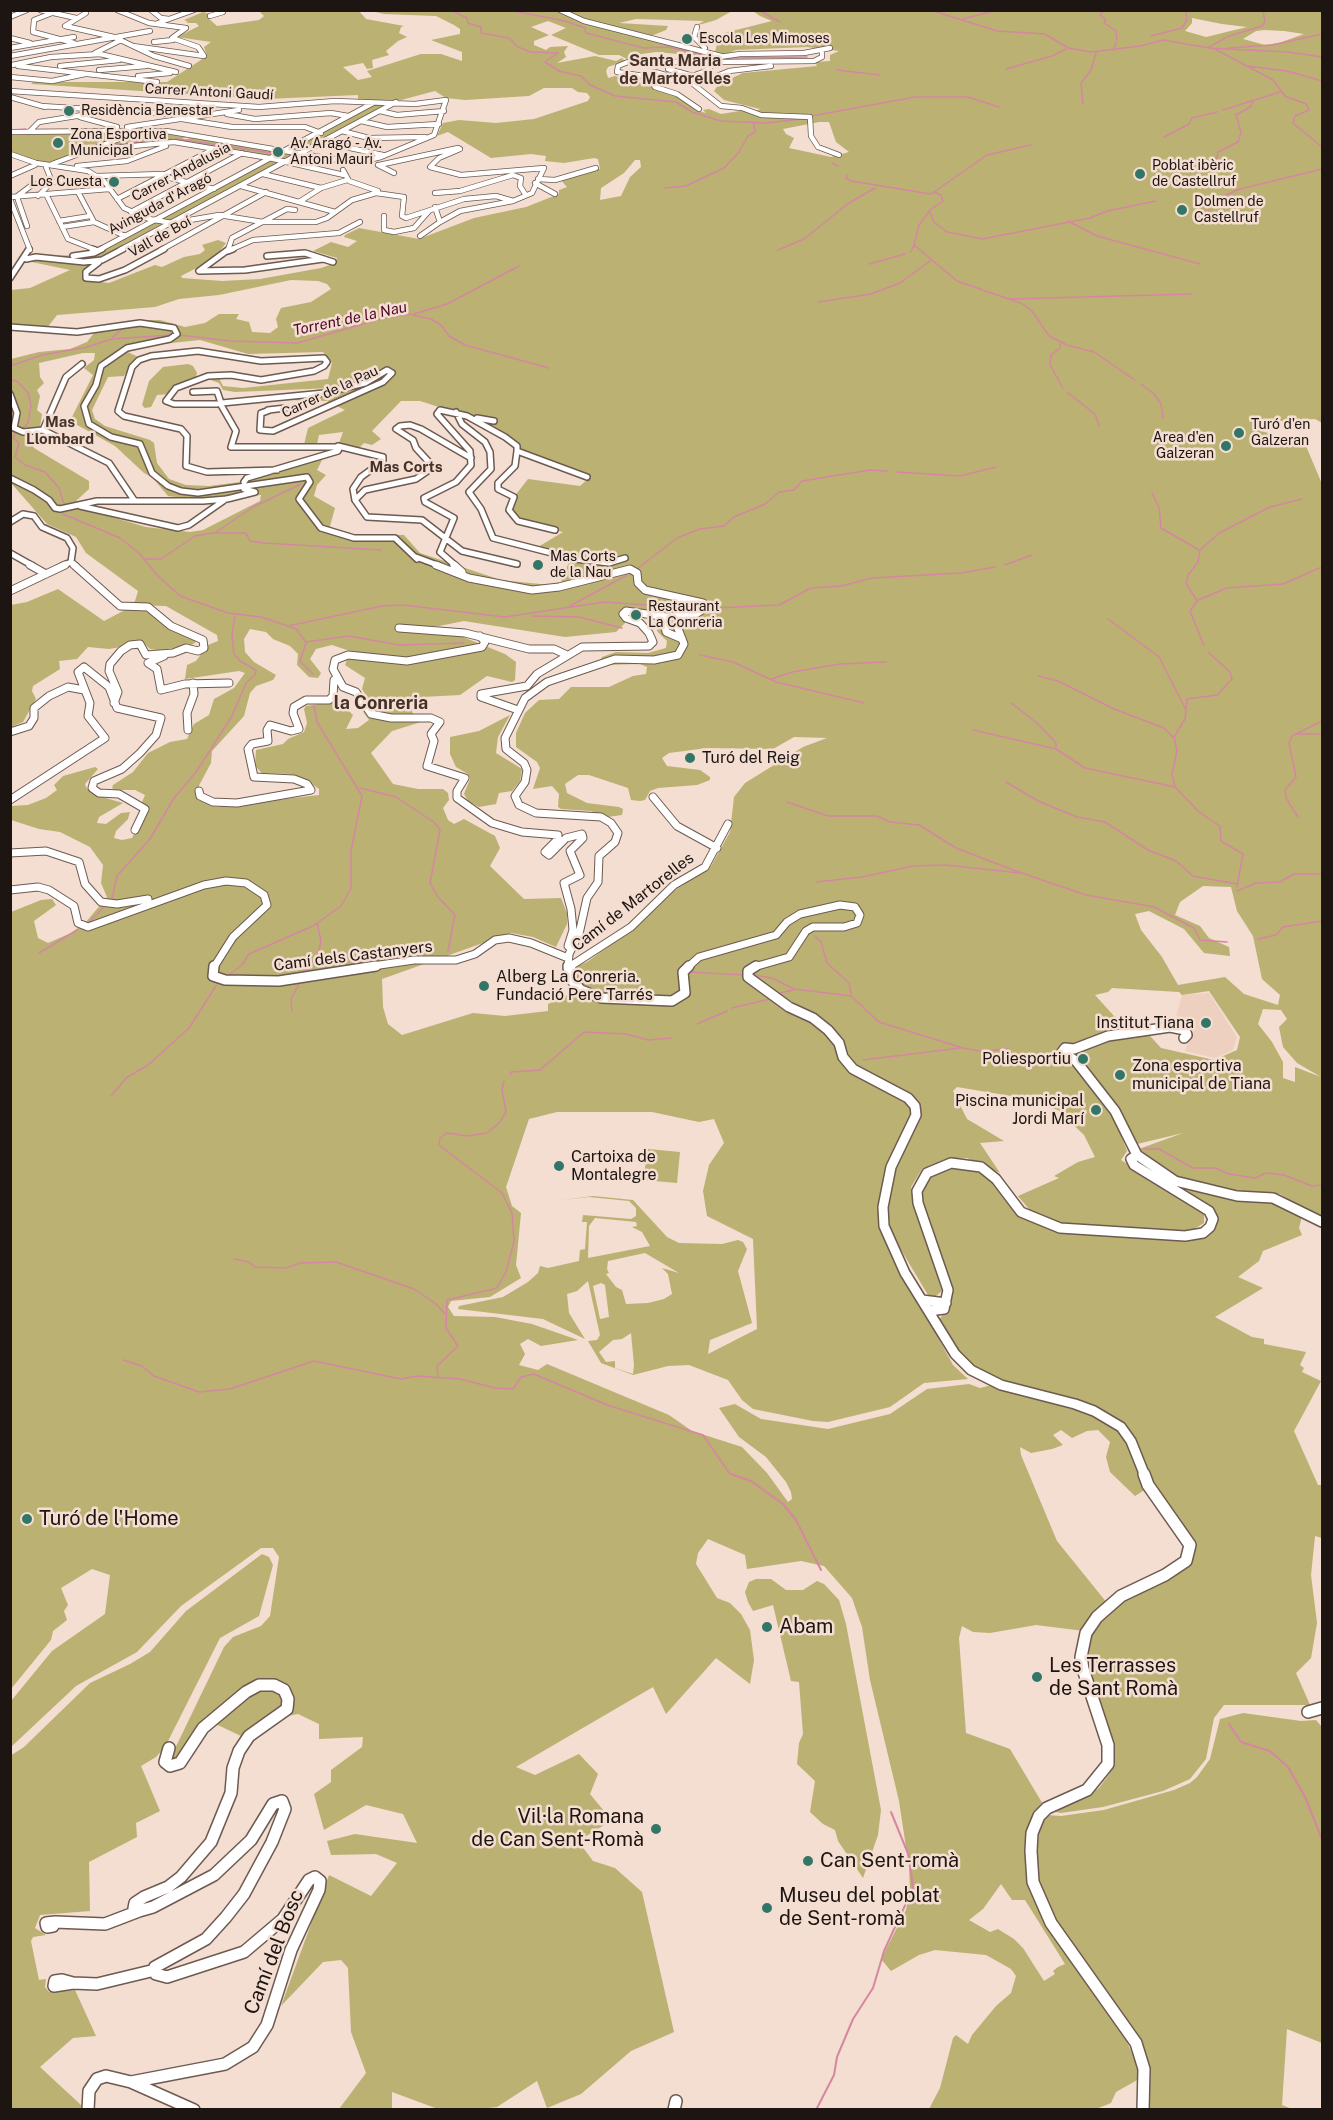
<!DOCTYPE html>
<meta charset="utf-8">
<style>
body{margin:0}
#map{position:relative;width:1333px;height:2120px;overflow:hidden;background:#f4ddd1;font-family:"Public Sans",sans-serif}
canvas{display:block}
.frame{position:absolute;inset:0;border:12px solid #1c1511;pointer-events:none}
</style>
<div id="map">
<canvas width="1333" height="2120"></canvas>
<div class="frame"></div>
</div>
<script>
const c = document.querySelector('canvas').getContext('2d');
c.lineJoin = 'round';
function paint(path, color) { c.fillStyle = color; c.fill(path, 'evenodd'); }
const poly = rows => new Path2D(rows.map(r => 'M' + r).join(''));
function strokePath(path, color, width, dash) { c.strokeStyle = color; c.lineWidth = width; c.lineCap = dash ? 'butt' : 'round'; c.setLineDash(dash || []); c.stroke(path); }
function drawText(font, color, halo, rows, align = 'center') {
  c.font = font + ' "Public Sans",sans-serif'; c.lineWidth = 5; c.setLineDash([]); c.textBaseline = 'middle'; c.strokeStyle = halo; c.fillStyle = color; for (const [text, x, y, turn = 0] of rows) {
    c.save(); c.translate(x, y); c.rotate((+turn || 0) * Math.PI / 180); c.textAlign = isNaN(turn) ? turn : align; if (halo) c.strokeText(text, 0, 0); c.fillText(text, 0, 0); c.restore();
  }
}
paint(poly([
 [1209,993,1237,1037,1233,1050,1215,1058,1185,1051,1193,1026,1175,1021,1182,995]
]), '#eed0c0');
paint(poly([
 [358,10,366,19,404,26,401,27,399,33,407,37,398,41,386,51,389,55,372,60,373,68,367,69,363,63,343,67,358,80,372,77,367,71,421,54,441,54,462,61,462,52,431,40,460,34,460,29,454,25,436,16,384,14,371,11,732,11,716,20,695,26,704,21,636,19,619,23,668,26,666,30,651,36,581,20,716,56,710,57,656,52,634,55,639,60,629,60,619,55,599,55,551,35,566,28,548,21,531,27,549,35,534,41,534,45,546,50,550,47,568,46,564,52,566,57,557,63,595,56,616,61,622,58,625,61,608,67,606,71,608,78,615,76,652,86,676,94,696,108,695,110,706,113,703,110,709,109,721,114,746,110,756,111,760,109,724,100,714,91,719,84,743,73,817,66,815,62,830,61,830,55,839,51,807,47,736,50,723,55,715,52,718,41,722,40,724,33,772,21,760,16,753,11,1322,11,1322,423,1315,419,1264,422,1262,431,1306,446,1322,484,1322,1216,1306,1210,1280,1194,1241,1192,1174,1176,1139,1149,1183,1133,1137,1144,1127,1129,1119,1130,1127,1151,1121,1160,1204,1214,1204,1223,1191,1231,1065,1224,1034,1215,1018,1196,1059,1178,1054,1176,1078,1162,1095,1157,1084,1135,1058,1110,1017,1097,957,1087,953,1091,967,1119,1004,1141,980,1143,1000,1173,967,1158,946,1159,922,1169,911,1187,942,1291,931,1300,894,1238,882,1235,953,1365,968,1379,924,1383,890,1407,828,1422,813,1421,753,1409,742,1400,728,1380,689,1365,668,1366,633,1375,601,1363,588,1341,597,1340,600,1335,588,1281,577,1291,567,1294,569,1313,585,1339,543,1319,458,1309,459,1306,503,1297,528,1282,538,1273,540,1266,548,1268,579,1261,580,1250,585,1249,587,1222,582,1222,583,1215,631,1219,636,1216,636,1208,629,1201,589,1197,562,1200,593,1196,633,1200,667,1237,679,1243,722,1244,738,1240,743,1242,747,1249,738,1271,752,1323,710,1340,708,1354,757,1329,753,1239,707,1216,703,1191,709,1165,724,1143,714,1119,699,1122,652,1112,557,1112,529,1119,506,1187,512,1206,521,1213,516,1265,521,1278,490,1297,451,1301,448,1307,454,1316,495,1317,532,1324,578,1340,541,1346,528,1339,520,1344,525,1354,519,1365,538,1370,547,1364,669,1415,692,1431,742,1447,767,1473,788,1502,792,1499,791,1492,786,1482,766,1457,739,1437,719,1408,735,1404,761,1419,828,1429,890,1414,927,1389,969,1384,980,1388,992,1385,1075,1407,1109,1421,1125,1436,1146,1489,1135,1496,1110,1472,1106,1457,1110,1442,1098,1430,1087,1431,1072,1438,1061,1430,1053,1435,1063,1445,1052,1449,1031,1453,1020,1447,1021,1455,1057,1541,1107,1603,1084,1631,1036,1625,990,1633,973,1632,962,1626,959,1638,966,1733,1010,1749,1044,1806,1029,1827,1026,1849,1027,1883,1049,1929,1121,2028,1137,2065,1139,2079,1116,2092,1111,2103,1096,2109,929,2109,940,2088,953,2038,956,2035,968,2044,972,2035,996,2006,1011,1993,1016,1976,1011,1969,986,1955,935,1950,919,1955,891,1971,881,1959,906,1910,910,1891,909,1867,899,1801,870,1680,862,1627,852,1598,824,1566,801,1561,747,1569,745,1555,708,1539,698,1553,696,1564,717,1598,730,1603,741,1614,750,1630,754,1660,750,1684,716,1658,666,1714,653,1687,516,1767,535,1775,579,1754,598,1774,590,1794,604,1811,606,1824,578,1841,593,1861,615,1868,642,1892,674,2032,631,2051,581,2094,547,2108,537,2081,497,2107,481,2109,438,2109,392,2092,392,2109,339,2109,366,2073,351,2032,348,1968,341,1960,323,1962,281,2006,329,1875,371,1896,397,1863,376,1854,331,1855,327,1841,355,1834,417,1843,403,1814,366,1805,324,1830,314,1794,331,1782,331,1770,362,1747,363,1737,319,1739,319,1724,298,1714,265,1720,241,1736,205,1719,177,1759,170,1759,224,1647,233,1637,261,1626,270,1616,279,1557,273,1548,261,1548,181,1606,137,1652,76,1686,11,1747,11,1701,52,1651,105,1614,110,1575,92,1569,61,1588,68,1605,64,1611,67,1620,53,1631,51,1640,11,1689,11,912,41,900,52,899,56,905,34,921,38,938,48,943,71,933,86,922,107,897,101,883,103,865,90,847,60,832,39,829,11,820,11,806,28,805,46,798,57,790,54,785,63,776,95,767,98,769,85,784,87,789,95,795,123,803,99,817,97,823,106,824,121,813,130,812,128,819,116,831,114,838,122,840,132,838,148,807,142,802,145,795,135,790,115,790,112,788,113,785,133,772,148,753,170,742,187,739,194,724,209,715,214,699,234,688,245,673,239,671,185,679,187,665,196,661,208,645,218,641,217,635,166,606,130,605,135,601,138,591,86,553,76,537,47,524,11,483,11,359,39,352,70,349,87,342,98,328,134,320,160,320,185,327,205,323,219,314,239,314,236,319,249,322,252,332,270,333,278,327,276,319,281,308,311,302,331,289,327,284,318,281,291,280,219,295,179,299,155,307,57,315,47,328,11,325,11,290,30,288,70,270,27,261,36,258,96,262,84,271,83,280,109,283,155,265,162,267,184,257,200,254,205,250,202,245,218,240,226,243,214,259,181,276,182,278,222,281,260,279,321,268,336,263,337,258,313,251,331,242,348,247,357,241,344,237,345,235,359,228,419,239,474,218,526,207,559,194,559,190,567,187,560,179,600,169,598,159,594,158,564,163,545,161,546,156,531,154,491,158,448,132,437,136,443,123,459,120,496,123,534,119,588,101,590,97,587,93,578,92,572,88,544,88,529,96,465,100,446,98,435,91,401,100,358,100,358,95,266,99,31,84,33,82,167,82,207,56,204,47,211,42,177,37,199,26,196,23,186,23,188,22,184,20,203,12,213,15,208,18,217,26,259,20,264,16,259,11],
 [1192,18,1222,24,1247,27,1206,37,1185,31,1192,23],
 [1264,30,1284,31,1304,34,1279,43,1265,45,1243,39,1256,31],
 [819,122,829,122,836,142,849,152,831,157,789,148,794,138,786,134,783,129],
 [635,160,640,160,641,167,630,177,621,196,600,200,601,188,624,173],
 [200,340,248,354,323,352,332,363,328,379,243,388,223,386,219,378,208,379,219,383,223,390,235,392,332,388,326,394,311,400,293,398,283,400,327,401,345,410,308,428,304,445,317,444,319,435,343,432,338,446,357,450,364,443,372,445,381,439,372,431,401,401,420,401,467,416,505,437,517,446,517,451,591,476,580,486,528,479,514,497,509,510,518,521,563,532,533,550,571,557,561,582,550,585,501,580,420,553,404,535,351,534,333,529,330,526,335,508,314,496,317,485,326,475,317,470,323,458,248,481,209,486,186,485,169,479,157,463,154,443,150,440,105,426,95,419,92,410,108,377,124,376,138,357,128,352,130,350,143,346],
 [83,353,95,353,94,360,84,368,93,375,70,421,115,446,144,473,152,477,168,496,185,498,261,495,260,501,203,530,190,532,146,527,81,508,76,501,89,489,89,481,34,448,28,432,40,427,42,414,37,410,40,396,37,390,44,383,40,377,39,363],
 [631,608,658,614,657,631,667,641,666,648,648,653,616,652,602,657,600,661,605,665,640,664,647,667,646,674,633,676,609,687,571,687,559,699,539,700,525,713,516,733,516,747,537,762,540,768,533,789,552,786,559,794,558,807,561,809,591,811,608,817,622,815,623,809,619,807,587,803,567,793,565,784,578,775,589,775,628,788,631,800,640,801,645,800,650,791,658,788,697,785,710,780,710,777,700,770,667,766,662,758,669,753,707,748,773,749,794,737,827,738,803,747,745,783,734,797,730,832,711,866,671,893,640,924,587,962,573,968,579,985,607,1002,585,998,576,991,548,1004,548,1011,505,1016,473,1013,402,1035,388,1024,383,1007,382,979,511,933,533,937,556,947,567,924,567,913,561,898,524,899,490,866,500,848,495,836,464,819,454,824,448,820,443,808,449,800,448,793,443,789,418,789,393,784,371,753,392,731,421,722,412,712,414,700,422,697,460,695,487,676,512,682,515,680,516,662,505,654,458,635,403,632,395,630,395,628,439,626,464,621,565,637,616,632,625,623,623,610],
 [250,629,266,632,273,639,290,646,298,654,297,665,309,677,318,678,321,673,310,659,316,649,332,645,350,651,345,665,365,678,362,689,367,697,362,710,369,720,358,728,346,729,353,715,346,708,338,707,334,702,306,706,304,709,307,723,304,732,288,739,283,744,256,750,255,766,262,773,290,774,303,778,319,789,319,795,216,807,198,800,195,793,211,763,212,751,244,716,250,693,256,686,273,680,276,675,254,662,245,652,244,639],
 [1203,886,1231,887,1237,911,1253,936,1262,979,1280,995,1278,1005,1244,994,1225,977,1178,985,1162,957,1141,930,1135,914,1149,911,1184,929,1204,953,1230,956,1229,947,1209,938,1200,926,1175,915,1180,902],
 [771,960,775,965,755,970,753,978,824,1021,843,1038,849,1056,863,1072,902,1089,890,1093,848,1070,840,1061,836,1046,827,1034,745,979,745,968],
 [1112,988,1179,992,1182,995,1209,991,1240,1037,1237,1050,1214,1060,1161,1048,1141,1026,1123,1026,1095,995,1108,992],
 [1263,1009,1281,1010,1287,1019,1279,1027,1283,1047,1297,1063,1321,1077,1295,1067,1295,1082,1283,1078,1283,1062,1272,1042,1258,1024],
 [595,1218,636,1222,637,1226,632,1227,642,1232,650,1246,588,1258,589,1226],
 [645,1253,679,1273,662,1268,668,1274,672,1294,664,1299,648,1303,626,1304,622,1290,616,1287,606,1274,609,1273,607,1269,608,1261],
 [601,1283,605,1285,609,1317,600,1319,593,1286],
 [631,1333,634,1365,633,1374,615,1368,615,1361,606,1362,599,1352,613,1340,622,1339],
 [1001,1884,1012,1900,1025,1900,1065,1964,1058,1967,1053,1971,1055,1974,1044,1981,1023,1948,1014,1939,998,1929,990,1932,969,1920,983,1909],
 [375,103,387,105,99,260,39,256,90,255],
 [166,131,192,135,174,142,92,150,50,163,29,160,11,152,11,134],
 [193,137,280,150,268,157,179,142],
 [188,364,193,366,197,373,195,380,170,394,157,395,151,407,145,408,142,405,149,381,163,367],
 [58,589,104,621,125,610,144,609,168,628,190,636,196,642,190,646,158,650,150,649,144,643,109,649,88,647,77,659,59,661,60,669,33,686,32,691,36,699,23,722,11,727,11,605,27,602],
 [510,715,498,737,496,753,522,769,520,781,512,791,499,793,496,804,479,807,468,801,464,794,470,779,468,774,456,767,450,754,450,737,479,731],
 [648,1149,680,1152,677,1183,643,1180],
 [1135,1157,1161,1174,1262,1198,1302,1216,1299,1228,1302,1235,1263,1251,1259,1261,1238,1277,1263,1288,1215,1317,1252,1337,1264,1339,1264,1344,1306,1352,1300,1365,1304,1368,1302,1372,1321,1381,1294,1431,1318,1485,1322,1485,1322,1538,1315,1536,1311,1575,1317,1623,1311,1658,1296,1673,1310,1705,1224,1705,1214,1718,1206,1759,1190,1779,1163,1791,1103,1807,1061,1813,1051,1811,1089,1796,1099,1788,1110,1773,1114,1761,1087,1664,1086,1653,1092,1634,1113,1607,1192,1558,1150,1481,1130,1432,1120,1422,1094,1407,1002,1381,974,1366,958,1352,939,1320,951,1303,952,1290,922,1208,920,1194,927,1177,948,1166,982,1171,1029,1220,1061,1230,1190,1238,1217,1219,1137,1166],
 [262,1554,269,1557,273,1565,259,1616,220,1638,165,1747,156,1757,141,1766,160,1811,136,1823,137,1837,89,1862,90,1911,40,1915,35,1928,46,1935,33,1937,31,1941,39,1980,46,1979,45,1987,49,1992,75,1990,96,2036,73,2038,40,2067,81,2105,82,2109,11,2109,10,1756,24,1747,90,1683,130,1664,150,1652,186,1611],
 [756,1579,771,1579,786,1590,803,1590,817,1581,824,1584,839,1600,846,1624,881,1810,878,1835,863,1878,838,1841,835,1830,823,1824,810,1812,815,1781,797,1764,799,1743,803,1734,799,1682,791,1681,773,1605,753,1611,748,1602,745,1592,749,1582],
 [1243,1713,1301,1721,1316,1720,1322,1727,1322,2043,1287,2029,1282,2105,1292,2109,1148,2109,1150,2076,1142,2046,1133,2029,1055,1921,1036,1874,1035,1837,1047,1815,1061,1816,1104,1810,1174,1790,1190,1783,1197,1777,1210,1759,1220,1719]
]), '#bbb172');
strokePath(poly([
 [451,10,467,18,468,23,481,27,481,33,509,38,518,47,531,52,558,53,545,62,559,71,581,76,590,85,615,96,676,102,692,112,721,121,766,123,801,119],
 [490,10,512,11],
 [759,10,780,22],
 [930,10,997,31,1045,34,1068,48,1091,52,1140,46,1163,40,1209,48,1288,52,1322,57],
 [1104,10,1100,15,1106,20,1104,23,1116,31,1117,40],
 [514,11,565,21,585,28,586,33,644,48,668,47,712,57],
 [517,11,534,10],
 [963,19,997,10],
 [1151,36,1182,28,1187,20,1185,10],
 [1209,47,1229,36,1262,26,1265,22,1263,11],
 [1229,48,1272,45,1322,34],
 [1215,49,1273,80,1285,96,1306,104,1309,110,1295,116,1293,123,1322,147],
 [1114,50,1116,42],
 [728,58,807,57],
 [1247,66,1287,71,1322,81],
 [1006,69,1052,56,1066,49],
 [837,70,880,75],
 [1083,104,1081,83,1091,70,1096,53],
 [1223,110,1280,92],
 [811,116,915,97,968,97,999,107],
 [754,124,755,131],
 [10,130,26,129],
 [1164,137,1189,124,1192,118,1217,112],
 [109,145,178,139,272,153],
 [1322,153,1322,159],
 [832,163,838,166],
 [1193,164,1217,158,1218,152,1238,142,1241,133,1236,115,1250,107,1253,102],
 [847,175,846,178,851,181,931,194,987,155,1031,145],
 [664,188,686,186,724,168,739,152,748,136,755,132],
 [934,192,941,195,943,201,930,210,919,225,914,245,957,281,1023,304,1032,311,1049,336,1067,345,1094,352,1135,380],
 [930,212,934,222,947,232,982,239,1090,218,1107,211,1156,201],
 [1068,221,1097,236,1200,264],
 [1218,223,1208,212,1210,204,1216,199,1240,189,1322,169],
 [778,250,804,239,849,203,875,188],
 [911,252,914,245],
 [869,264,905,254],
 [1010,299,1192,294],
 [818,302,871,294,900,283,930,261],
 [414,314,447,304,519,266],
 [179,335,230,341,297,343,384,318,409,314,431,319,441,325,449,336,465,345,549,368],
 [113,337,122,329,140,326],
 [1060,344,1060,348,1051,355,1050,365,1063,388],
 [10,366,42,355,87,347,112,339,171,335],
 [10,379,18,382,28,393,31,405,28,423,22,429],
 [1141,384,1154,394,1161,404,1163,418],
 [1067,392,1095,414,1099,426],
 [1319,418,1322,418],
 [15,434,13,438,19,443,15,457,25,465,45,472,59,488,64,504],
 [897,472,960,476,996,467],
 [1152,493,1159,508,1161,528,1199,550],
 [63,514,120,538,139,553,158,576,180,596,228,613,261,617,288,626,382,606,403,605,505,617,604,602,691,608],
 [216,532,253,507,301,484],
 [144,559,161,559,195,536,213,533,246,533,250,541,264,543,381,550],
 [1005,565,1032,555],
 [637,569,677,538,700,529,724,526,734,517,765,504,779,492,794,490,802,481,870,470,887,471],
 [1198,600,1227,588,1283,584,1322,567],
 [570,606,627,575],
 [716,608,779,605,811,588,841,586,872,578,961,573,995,567],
 [532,616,579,617,622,628],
 [1108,619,1159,657,1185,708],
 [290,627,296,629,306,642,349,636,399,645,464,643],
 [306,643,300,661,313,674],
 [1204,646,1190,611,1197,601,1186,583,1188,575,1198,562,1200,550,1219,533,1270,507,1302,499],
 [1208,652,1230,672,1232,679,1217,695,1187,699,1185,719,1174,737,1177,751,1172,774,1175,787,1199,812,1220,826,1221,841,1243,854,1237,887],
 [700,655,733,662,776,682,864,703],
 [1038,676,1058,681,1114,709,1164,728,1173,737],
 [772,679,792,672,840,664,886,662],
 [1011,703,1037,723,1056,743,1056,749,1085,768,1175,787],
 [973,730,1056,749],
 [1297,734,1322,734],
 [1006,782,1038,801,1077,817,1105,822,1148,850,1176,861,1193,876,1237,884],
 [360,788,396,797,435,823,440,830,430,883,438,897,455,915,448,951],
 [787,802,828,816,877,816,890,822,919,825,956,848,1013,870,1086,895,1154,907,1194,928,1200,940,1227,942],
 [1298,817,1286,798,1285,790,1296,777,1289,743,1292,736,1322,721],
 [816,882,862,877,913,866,945,865,1020,873],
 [1237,891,1256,883,1280,882,1294,874,1322,874],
 [112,899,117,876,150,839,174,798,196,772,232,716,246,683,255,675,256,670,240,661,234,654,232,635,235,615],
 [88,923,104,907],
 [815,936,821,942,827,963,849,983,851,994],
 [1258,939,1276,935,1283,927,1322,921],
 [39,953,77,930],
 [691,972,743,975],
 [302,973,318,955,321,941,317,923],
 [754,975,772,978,794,989,851,996,879,1022,963,1048,979,1051,1008,1049],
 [228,976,242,965,249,954,313,926,341,906,351,888,351,851,362,796,317,722,314,706],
 [780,993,793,990],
 [732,1008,770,999],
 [292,1011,291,999,299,984],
 [697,1024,727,1011],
 [863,1060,960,1048],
 [510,1075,511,1072,540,1070,584,1032,626,1034,648,1040,671,1038],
 [111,1096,126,1078,148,1065,189,1028,216,986],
 [1143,1149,1159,1149,1193,1168,1215,1168,1229,1174,1255,1178,1266,1173,1284,1175,1312,1186,1322,1185],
 [234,1259,249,1262,255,1267,286,1268,300,1263,336,1262,414,1289,436,1304,445,1314],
 [123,1360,142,1366,154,1376,199,1392,230,1389,314,1361,401,1379,417,1376,460,1379,495,1388,513,1389,521,1377,534,1374,607,1405,703,1435,730,1474,736,1476],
 [438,1377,437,1366,458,1346,446,1328,447,1300,497,1288,506,1272,514,1241,512,1213,502,1193,439,1145,440,1138,447,1133,467,1136,487,1133,500,1122,506,1112,502,1090,504,1081]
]), '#d587a1', 1.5);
strokePath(poly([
 [731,1474,751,1481,783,1504,796,1520,821,1570],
 [1229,1724,1241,1742,1270,1751,1288,1767,1305,1797,1322,1839],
 [816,2110,834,2075,837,2057,853,2019,873,1988,884,1951,913,1888,909,1856,891,1812]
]), '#d587a1', 2);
const minorFar4 = poly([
 [40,10,76,18],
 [86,10,86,13,65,26,114,37,154,56,189,66],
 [117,10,149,23,186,28,172,38,198,47,204,56,133,46],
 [151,10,161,18,169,19],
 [560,10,584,21,721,56],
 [52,13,34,20,33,32,74,43],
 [210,16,223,12,218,10],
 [10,17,27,10],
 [158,23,194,10],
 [697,27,694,37,705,48],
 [10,38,30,43],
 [154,42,173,40],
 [10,48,74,37],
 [95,53,121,40],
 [10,56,150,31],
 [721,57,706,71,678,81,617,72,618,66,628,62,685,62,740,54,804,53,830,48],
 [718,62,814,61,822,57,822,52],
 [12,65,51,57,100,54,176,72],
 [18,66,157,82],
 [60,66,119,60],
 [668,69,693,76],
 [99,70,146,66],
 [655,72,669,76],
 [138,76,170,73],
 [10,77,52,81,85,74],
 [649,78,655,87,677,94,699,109],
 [682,79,693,84,721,106,742,108,761,115,810,117,811,136,818,147,839,155],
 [695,85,729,71,771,66],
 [10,91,259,107,335,101,415,104,446,100,434,135,381,157,356,163,166,131,111,131],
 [10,97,45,107],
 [41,106,187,115],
 [380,111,397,115,444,111],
 [227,114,255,119,331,113,348,116],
 [80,117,117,127],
 [182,119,232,127,305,127,321,133],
 [361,121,387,127,439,124],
 [127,127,239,110],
 [342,131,369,138,425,137],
 [10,132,111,131],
 [29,132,39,122,95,113],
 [322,142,383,155],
 [92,150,174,142,269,158,344,175],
 [10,154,36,163,88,171,104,181,124,208,149,219,172,223,219,215,263,222,316,222,327,218,352,200,376,193,404,197,402,216,406,218,464,199,496,196,513,201],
 [52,164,135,133],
 [378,165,394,173],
 [379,165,458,148,460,149,439,158,430,167,461,175,544,168,532,193,513,201,460,211,440,222],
 [77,166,127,161,166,146],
 [343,170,349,181,378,191],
 [263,174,321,188],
 [10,176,35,165],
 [97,176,163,174],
 [162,176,214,189],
 [538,179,555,180,596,168],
 [535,183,555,194],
 [241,186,335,212],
 [78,192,94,222,125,236],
 [435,193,460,191,513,175,521,178,520,186,525,194],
 [38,196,52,182,46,167],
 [47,196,68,239,96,250],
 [10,197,109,189],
 [16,197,32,185,68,180],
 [10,199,30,250],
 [117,199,214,149],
 [18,200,27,226],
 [299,202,321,188,347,180],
 [131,212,242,153],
 [384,216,384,230,394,232,414,228,429,211],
 [59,221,90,216],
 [62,227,94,222],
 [420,236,440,222,435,207],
 [99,250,373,103],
 [120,250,396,102],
 [161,250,266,192],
 [228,250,232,238,287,209,295,210],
 [230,250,253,240,339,233,360,222]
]);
const minorFar3 = poly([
 [92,249,98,251],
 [229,249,199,271,245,270,323,259],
 [228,251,233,249],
 [73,256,94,253,102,249],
 [267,256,305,253,333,262],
 [26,259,36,257,84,262,102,260,123,249],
 [99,262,86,272,86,278,99,279,125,270,164,249],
 [10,278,29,249],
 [10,327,77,332,140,323,174,328,177,334,170,339,127,348,101,366,96,385,84,406,89,424,111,437,140,444,152,473,168,486,181,491,198,493,307,477,310,482,299,499,321,528,354,538,395,538,417,559],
 [82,364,66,377,43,430,109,463,134,500],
 [193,392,217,391,221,403],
 [10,394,17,413,14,428,23,432,43,430],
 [222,403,324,393,365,383,387,370,392,373,383,382,273,431,260,430,261,413,270,410,262,413],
 [217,404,174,404,166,401,176,388,208,376,231,375,261,380,314,371,324,366,327,362,324,358,261,361,198,351,151,356,139,360,132,367,118,411,124,416,181,429,187,436,186,466,207,472,277,470],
 [221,405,236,431,231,447,340,447,338,451,247,478,244,482],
 [268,410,286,408],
 [456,412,462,424,485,442,490,452,491,469,469,492,481,509,493,538,575,559,609,563,625,558],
 [477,418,494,421],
 [338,446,383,457,383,461,361,477,353,489,355,500,367,517,422,520,462,551,517,564],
 [517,451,515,466,498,483,498,489,514,497,509,510,518,521,555,530],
 [10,478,34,490,49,500,55,508,60,509,97,501,203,501,227,499,255,492,244,489],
 [355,500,365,490,416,479,429,470,428,461,416,448,413,440,396,429,400,426,410,425,421,429,471,458],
 [80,506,178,528,189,525,226,499],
 [10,522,23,514,34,516,42,527,67,538,73,548,71,562,76,566],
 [440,552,454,518,425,502,424,498,456,482,471,465,470,451,437,414,440,410,467,416,505,437,517,446,517,451,587,477],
 [440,552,456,566],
 [10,553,33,566],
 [416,557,440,566],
 [62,566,71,562]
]);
const minorFar2 = poly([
 [30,565,46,574],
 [74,565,120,606,148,607,171,626,203,640,204,648,198,651,186,648,173,653,146,655,140,644,130,645,121,651,110,664,109,671,118,692,114,703],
 [436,565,469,578,532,590,559,587,630,569,637,573,638,583,645,590,703,603,702,610,677,626,684,644,678,655,654,660,615,659,547,682,525,698,505,738,506,749,524,763,527,770,525,782,515,796,519,805,536,813,601,817,611,823,618,833,615,842,599,856,598,882,587,898,579,934,569,954,568,967],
 [454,565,462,572],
 [10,591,65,565],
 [399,628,465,633,529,649,554,649,567,655],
 [480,636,485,642,482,647,407,661,348,655,335,660,333,669,343,687,356,692,371,714,391,718,431,718,440,722,431,734,434,741,427,766,465,778,457,791,457,798,492,823,522,832,558,835,558,839,545,852,549,855,566,838,582,834,583,838,570,851,580,875,564,883,571,909,573,930,568,946,571,949],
 [682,639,666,632,664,620,667,617,688,615],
 [164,656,148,663,157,669,161,690,185,684,229,683],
 [518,710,481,697,481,694,527,686,537,674,582,647,649,646,653,642,649,633,640,623,626,618,623,614,626,611,667,617],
 [188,730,187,713,194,694,193,683],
 [10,732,29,726,34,718,34,708,49,696,68,687,84,690],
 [199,791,200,796,213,802,237,803,311,790,307,784,294,779,254,777,248,749,252,744,268,741,267,730,270,725,291,731,299,729,293,713,294,707,306,700,329,700,333,696,334,680,338,678],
 [653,797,677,826,717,848],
 [10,800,105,738,88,716,90,703,78,672,84,667,109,687,117,708,161,718,156,735,140,753,122,769,94,781,92,788,99,793,119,794,145,809,135,830],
 [10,853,46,851,79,862,85,884,101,902,117,904,148,899],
 [10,890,38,887,49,890,74,906,78,923,88,927,204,885,226,881,246,883,264,895,267,905,233,937,214,967],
 [366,967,414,960,456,960,475,954,495,940,509,938,531,943,568,958],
 [569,967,631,927,674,885,705,867,728,824],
 [688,967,699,957,776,935,787,922,800,914,840,905,855,907,860,915,857,923,844,927,813,927,806,931,789,957,754,967]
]);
const minorFar1 = poly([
 [214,966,213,976,225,980,279,981,376,966],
 [568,966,573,982,581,990,601,998,672,1001,685,993,683,972,689,966],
 [756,966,748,971,748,977,789,1007,813,1018,828,1030,839,1043,843,1057,853,1069,908,1098,915,1106,916,1115,891,1167,883,1207,884,1226,905,1273,955,1354,971,1370,1001,1385,1075,1404,1094,1411,1121,1427,1131,1441,1145,1476],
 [568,968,571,966],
 [1074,1049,1065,1048,1062,1052,1076,1061,1115,1111,1137,1155],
 [1074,1049,1108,1036,1170,1027,1185,1030,1187,1035,1184,1038],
 [1137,1155,1175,1181,1237,1196,1273,1198,1322,1222],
 [922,1300,946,1303],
 [929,1311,944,1309,948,1290,918,1203,917,1191,927,1173,951,1163,981,1167,996,1179,1021,1212,1060,1228,1185,1236,1203,1233,1210,1227,1213,1219,1209,1211,1134,1165,1131,1159,1137,1155]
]);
const minor = poly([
 [1308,1712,1322,1708],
 [55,1922,105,1924,139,1911],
 [55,1922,53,1926,47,1927,46,1923,55,1922],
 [62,1980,73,1983,54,1986,55,1981,62,1980],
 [73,1983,97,1984,155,1970],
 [131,2082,225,2064,253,2047,267,2025,291,1950,319,1890,320,1881,315,1877,309,1880,283,1919,244,1952,167,1977,156,1974,155,1967,206,1939,226,1917,244,1894,272,1842,285,1809,282,1801,273,1804,251,1840,214,1875,153,1907,139,1911,134,1908,135,1903,144,1897,168,1887,181,1877,211,1842,231,1793,233,1768,239,1751,249,1736,287,1709,288,1699,284,1690,274,1685,259,1685,246,1692,203,1728,180,1763,170,1766,165,1762,169,1748],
 [88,2110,89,2091,97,2079,106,2076,131,2082,194,2110],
 [674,2110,676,2101],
 [1143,2110,1144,2069,1136,2043,1051,1923,1033,1882,1031,1851,1032,1833,1039,1816,1047,1808,1087,1790,1108,1764,1108,1745,1083,1669,1081,1657,1086,1633,1097,1617,1121,1596,1165,1575,1186,1561,1190,1545,1148,1485,1144,1474]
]);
strokePath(minorFar4, '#6d5a50', 6);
strokePath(minorFar3, '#6d5a50', 8);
strokePath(minorFar2, '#6d5a50', 9);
strokePath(minorFar1, '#6d5a50', 12);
strokePath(minor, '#6d5a50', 14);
strokePath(minorFar4, '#fff', 4.5);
strokePath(minorFar3, '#fff', 5);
strokePath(minorFar2, '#fff', 7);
strokePath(minorFar1, '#fff', 9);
strokePath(minor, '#fff', 11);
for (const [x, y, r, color] of [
 [687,39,6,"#337668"],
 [69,111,6,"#337668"],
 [58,143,6,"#337668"],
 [278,152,6,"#337668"],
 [1140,174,6,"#337668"],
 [114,182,6,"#337668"],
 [1182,210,6,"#337668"],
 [1239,433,6,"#337668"],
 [1226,446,6,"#337668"],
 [538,565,6,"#337668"],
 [636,615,6,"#337668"],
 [690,758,6,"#337668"],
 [484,986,6,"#337668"],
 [1206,1023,6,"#337668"],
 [1083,1059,6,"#337668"],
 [1120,1075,6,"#337668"],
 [1096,1110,6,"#337668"],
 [559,1166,6,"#337668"],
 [27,1519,6,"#337668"],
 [767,1627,6,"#337668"],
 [1037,1677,6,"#337668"],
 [656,1829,6,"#337668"],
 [808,1861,6,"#337668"],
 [767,1908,6,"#337668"]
]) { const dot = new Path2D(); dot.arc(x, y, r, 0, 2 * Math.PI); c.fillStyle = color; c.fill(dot); strokePath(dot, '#f4ddd1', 2); }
drawText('14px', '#1c1511', '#f4ddd1', [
 ["Escola Les Mimoses",699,39],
 ["Residència Benestar",81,111],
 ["Zona Esportiva",70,135],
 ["Municipal",70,151],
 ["Av. Aragó - Av.",290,144],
 ["Antoni Mauri",290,160],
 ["Poblat ibèric",1152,166],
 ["de Castellruf",1152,182],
 ["Los Cuesta",102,182,"right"],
 ["Dolmen de",1194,202],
 ["Castellruf",1194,218],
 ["Turó d'en",1251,425],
 ["Galzeran",1251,441],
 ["Area d'en",1214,438,"right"],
 ["Galzeran",1214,454,"right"],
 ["Mas Corts",550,557],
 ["de la Nau",550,573],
 ["Restaurant",648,607],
 ["La Conreria",648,623]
], 'left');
drawText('14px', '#1c1511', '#f4ddd1', [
 ["Carrer Antoni Gaudí",209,92,3],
 ["Carrer Andalusia",181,172,-28],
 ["Avinguda d'Aragó",160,204,-28],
 ["Vall de Boí",160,237,-29],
 ["Carrer de la Pau",330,392,-25]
]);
drawText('italic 15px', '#4f0829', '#f4ddd1', [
 ["Torrent de la Nau",350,319,-12]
]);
drawText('bold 15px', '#443229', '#f4ddd1', [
 ["Mas",60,422],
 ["Llombard",60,439],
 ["Mas Corts",406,467]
]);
drawText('bold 16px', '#443229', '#f4ddd1', [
 ["Santa Maria",675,61],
 ["de Martorelles",675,79]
]);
drawText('16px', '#1c1511', '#f4ddd1', [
 ["Turó del Reig",702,758],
 ["Alberg La Conreria.",496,977],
 ["Fundació Pere Tarrés",496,995],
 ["Institut Tiana",1194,1023,"right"],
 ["Poliesportiu",1071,1059,"right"],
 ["Zona esportiva",1132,1066],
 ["municipal de Tiana",1132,1084],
 ["Piscina municipal",1084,1101,"right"],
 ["Jordi Marí",1084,1119,"right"],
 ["Cartoixa de",571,1157],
 ["Montalegre",571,1175]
], 'left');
drawText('16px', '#1c1511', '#f4ddd1', [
 ["Camí de Martorelles",633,902,-38],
 ["Camí dels Castanyers",353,956,-7]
]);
drawText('bold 18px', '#443229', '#f4ddd1', [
 ["la Conreria",381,703]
]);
drawText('20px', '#1c1511', '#f4ddd1', [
 ["Turó de l'Home",39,1519],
 ["Abam",779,1627],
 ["Les Terrasses",1049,1666],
 ["de Sant Romà",1049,1689],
 ["Vil·la Romana",644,1817,"right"],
 ["de Can Sent-Romà",644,1840,"right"],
 ["Can Sent-romà",820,1861],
 ["Museu del poblat",779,1896],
 ["de Sent-romà",779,1919]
], 'left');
drawText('20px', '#1c1511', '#f4ddd1', [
 ["Camí del Bosc",274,1952,-69]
]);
</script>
